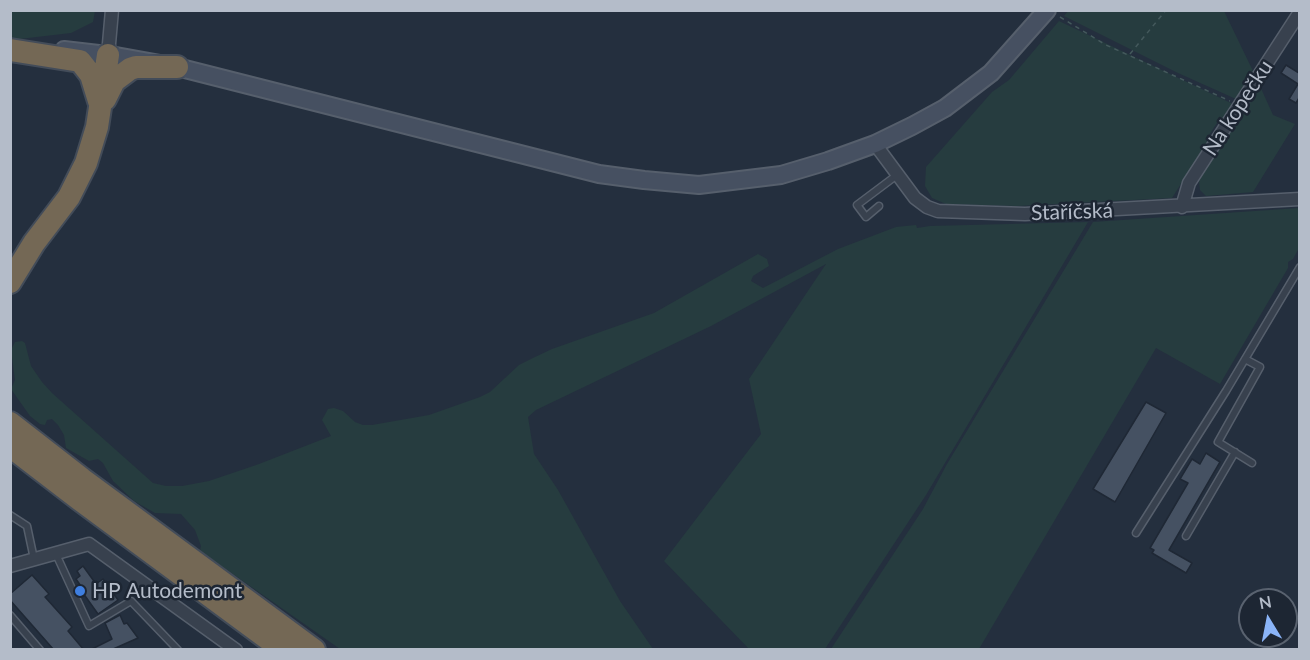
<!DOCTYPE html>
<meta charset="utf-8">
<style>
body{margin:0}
#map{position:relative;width:1310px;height:660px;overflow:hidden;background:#242f3e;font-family:Lato,sans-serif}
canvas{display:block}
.frame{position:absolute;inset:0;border:12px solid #b4bcc9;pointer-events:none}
.north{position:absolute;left:1238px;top:588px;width:60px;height:60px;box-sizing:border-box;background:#1d2633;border:2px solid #59626f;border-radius:50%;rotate:350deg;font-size:16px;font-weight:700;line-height:24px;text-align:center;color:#b4bcc9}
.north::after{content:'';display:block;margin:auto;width:21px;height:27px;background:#8ab4f8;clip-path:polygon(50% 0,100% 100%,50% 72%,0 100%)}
</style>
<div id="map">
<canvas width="1310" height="660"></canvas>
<div class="frame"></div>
<div class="north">N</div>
</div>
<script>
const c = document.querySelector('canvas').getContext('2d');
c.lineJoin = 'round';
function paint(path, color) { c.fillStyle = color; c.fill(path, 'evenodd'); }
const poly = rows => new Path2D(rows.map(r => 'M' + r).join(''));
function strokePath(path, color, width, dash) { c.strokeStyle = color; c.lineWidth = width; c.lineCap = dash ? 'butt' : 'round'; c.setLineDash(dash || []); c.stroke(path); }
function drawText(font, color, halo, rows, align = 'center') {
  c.font = font + ' Lato,sans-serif'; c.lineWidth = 5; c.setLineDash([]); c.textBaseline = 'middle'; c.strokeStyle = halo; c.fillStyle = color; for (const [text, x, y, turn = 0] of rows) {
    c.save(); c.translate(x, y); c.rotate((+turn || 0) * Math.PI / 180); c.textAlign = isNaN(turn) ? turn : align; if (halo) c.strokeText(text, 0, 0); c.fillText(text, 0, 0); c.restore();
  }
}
paint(poly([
 [1069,10,1224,11,1253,71,1236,99,1178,73,1064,16],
 [10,11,95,11,93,22,71,33,11,40],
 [1059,21,1233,104,1220,124,1217,123,1209,135,1211,136,1172,198,1017,206,946,204,932,198,925,186,926,167,992,92,1009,80],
 [1259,84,1273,115,1295,124,1253,192,1206,196,1200,190,1199,182,1202,174],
 [1299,208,1299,248,1293,259,1288,262,1288,268,1220,384,1156,348,979,649,831,649,923,509,947,464,1093,222],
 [1088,222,926,495,825,649,749,649,664,561,761,434,749,379,826,264,711,326,536,410,528,417,534,454,558,490,620,601,653,649,340,649,200,551,201,546,195,530,181,514,155,513,134,501,113,481,103,463,98,459,89,461,66,448,64,435,58,425,52,419,47,420,45,425,40,424,30,416,11,389,15,380,11,350,15,342,22,341,25,343,31,366,42,382,52,393,153,483,166,486,182,486,209,481,259,464,331,436,322,420,328,409,334,408,343,411,355,422,363,425,372,425,429,415,480,397,490,392,519,365,535,357,552,349,654,313,758,254,767,259,769,266,753,276,751,281,763,288,838,249,896,227,916,225,917,228,930,226]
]), '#263c3f');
const building = poly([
 [1286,65,1299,73,1299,98,1296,103,1289,99,1298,84,1281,73,1286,65],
 [1146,402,1166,413,1115,502,1093,489,1146,402],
 [1206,453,1220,462,1169,550,1192,563,1186,573,1152,553,1154,550,1150,548,1188,483,1180,479,1192,459,1200,464,1206,453],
 [83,566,96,584,103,579,118,600,98,614,83,593,85,592,76,579,80,576,77,571,83,566],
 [32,575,49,594,45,597,72,627,68,631,84,650,54,650,10,600,10,594,32,575],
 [120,615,124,624,127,623,138,638,111,650,90,650,112,639,105,623,120,615]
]);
paint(building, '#455162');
strokePath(building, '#1f2835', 1.5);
const lane = poly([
 [879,206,866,217,857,205,897,175],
 [1245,359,1260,367,1218,442,1252,463],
 [10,515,27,526,34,559],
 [1136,533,1226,391,1300,267],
 [1186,536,1235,452],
 [56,554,89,626,131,601,178,650],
 [10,615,40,650]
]);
const street = poly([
 [108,55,112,10],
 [875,144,915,198,927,207,938,211,1025,214,1300,199],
 [1182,207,1189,183,1300,12],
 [10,566,89,544,236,650]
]);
const secondary = poly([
 [64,50,116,56,177,67,599,174,644,180,699,185,781,175,828,161,875,144,912,126,945,108,991,73,1047,10]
]);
const highway = poly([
 [10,50,80,61,91,75,99,101],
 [105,99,114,81,130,69,136,67,177,67],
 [10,282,34,243,69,197,86,163,97,127,108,55],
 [10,423,82,479,314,650],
 [10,446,79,499,283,650]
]);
strokePath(lane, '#565f6c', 9);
strokePath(street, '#565f6c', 15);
strokePath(secondary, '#565f6c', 20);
strokePath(highway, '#434c59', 26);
strokePath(poly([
 [1060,17,1106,45,1230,101],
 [1130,54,1166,10]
]), '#44595c', 1.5, [4.5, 4.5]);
strokePath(lane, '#38414e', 6);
strokePath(street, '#38414e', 12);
strokePath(secondary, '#465061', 16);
strokePath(highway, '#746855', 22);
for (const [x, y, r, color] of [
 [80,591,6,"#3f7fe0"]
]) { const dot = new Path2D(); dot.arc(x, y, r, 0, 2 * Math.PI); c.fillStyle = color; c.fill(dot); strokePath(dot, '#1d2633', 2); }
drawText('21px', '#b4bcc9', '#1d2633', [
 ["Na kopečku",1238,108,-57],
 ["Staříčská",1072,212,-2]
]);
drawText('21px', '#b4bcc9', '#1d2633', [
 ["HP Autodemont",92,591]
], 'left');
</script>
